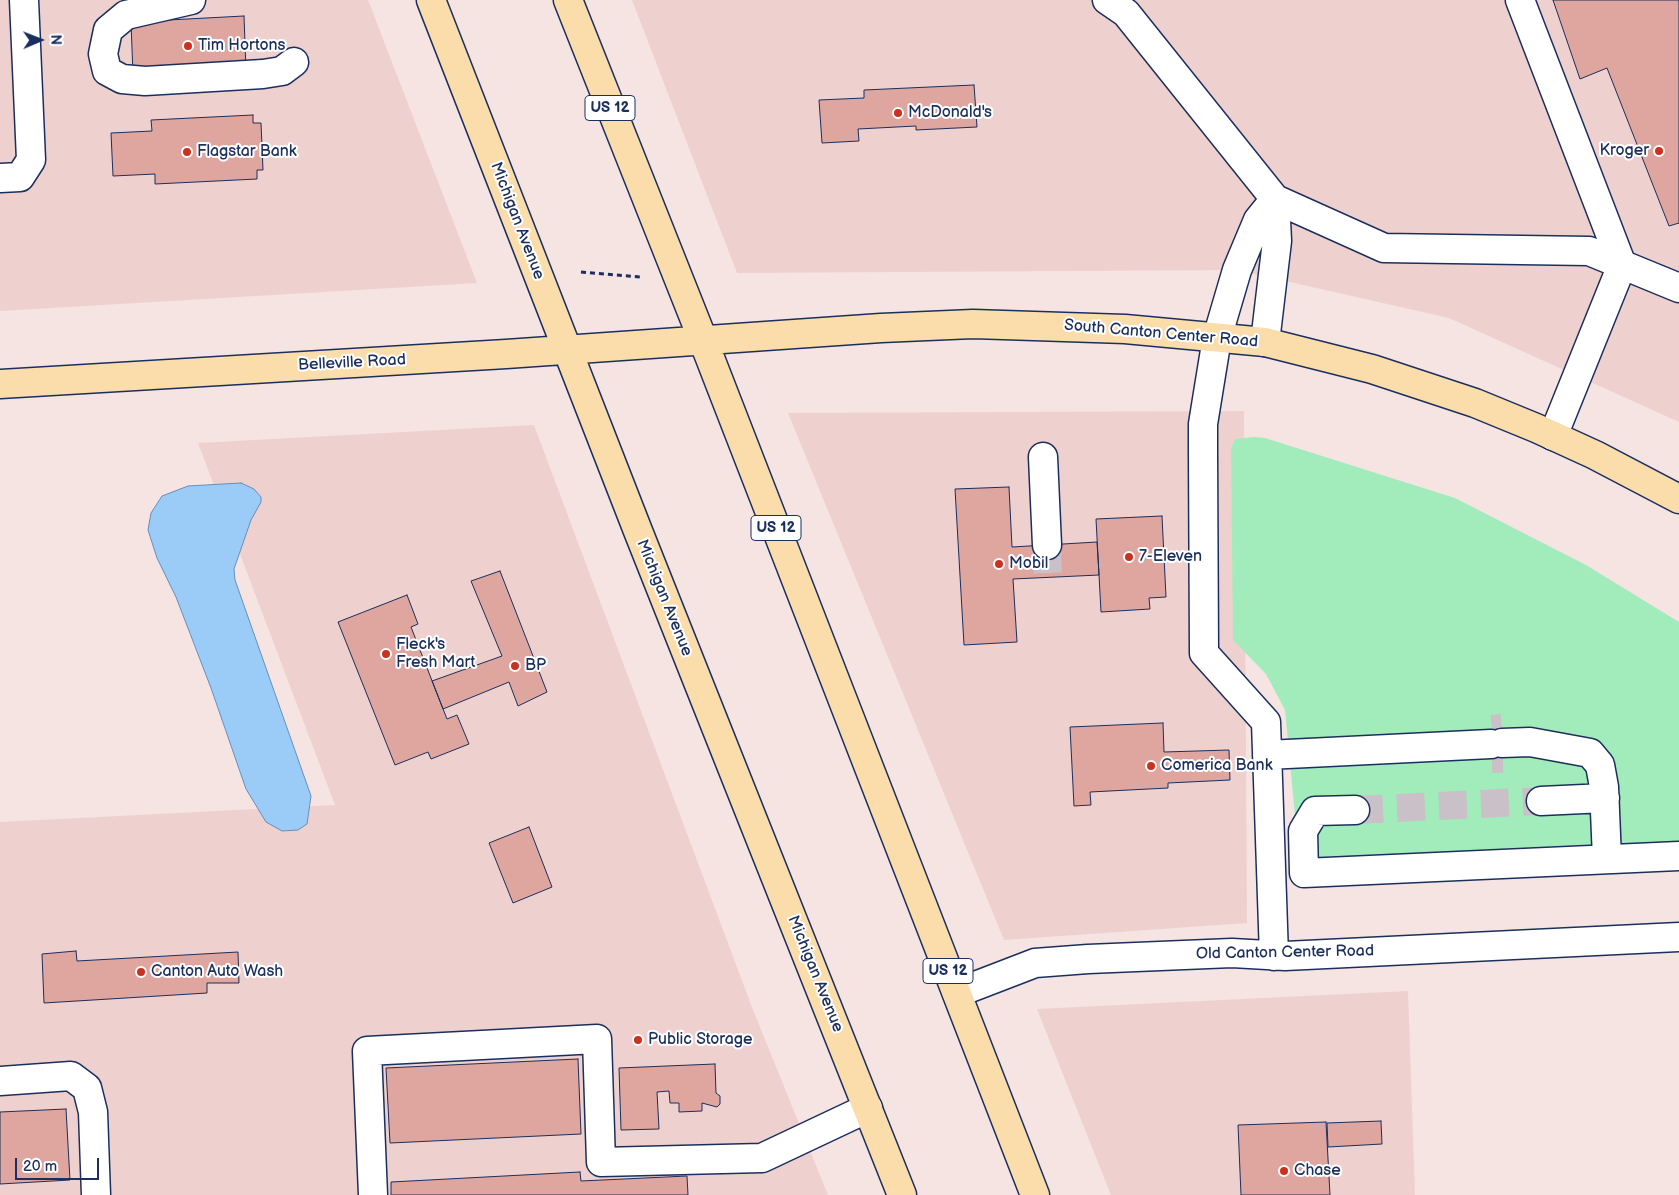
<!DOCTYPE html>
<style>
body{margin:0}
#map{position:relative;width:1679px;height:1195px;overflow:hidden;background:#f5e4e2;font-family:"Balsamiq Sans",sans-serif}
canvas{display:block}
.north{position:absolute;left:15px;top:15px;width:50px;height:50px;-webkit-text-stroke:4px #fff;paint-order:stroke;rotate:89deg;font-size:14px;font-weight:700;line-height:20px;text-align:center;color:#1b2f5e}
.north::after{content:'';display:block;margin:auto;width:18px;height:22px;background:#1b2f5e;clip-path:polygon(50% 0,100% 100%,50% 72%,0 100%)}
.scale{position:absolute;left:15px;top:1158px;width:84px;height:22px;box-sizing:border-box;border:2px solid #1b2f5e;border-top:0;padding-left:6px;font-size:15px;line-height:18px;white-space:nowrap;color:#1b2f5e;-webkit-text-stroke:4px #fff;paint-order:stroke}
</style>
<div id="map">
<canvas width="1679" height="1195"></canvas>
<div class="north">N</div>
<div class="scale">20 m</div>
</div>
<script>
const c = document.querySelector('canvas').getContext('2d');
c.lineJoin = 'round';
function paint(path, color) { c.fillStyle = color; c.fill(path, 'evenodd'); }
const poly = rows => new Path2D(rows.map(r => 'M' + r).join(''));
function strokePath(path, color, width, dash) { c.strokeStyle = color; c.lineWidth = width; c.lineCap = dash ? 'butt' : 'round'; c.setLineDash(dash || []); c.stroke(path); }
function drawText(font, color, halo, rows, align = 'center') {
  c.font = font + ' "Balsamiq Sans",sans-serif'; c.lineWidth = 4; c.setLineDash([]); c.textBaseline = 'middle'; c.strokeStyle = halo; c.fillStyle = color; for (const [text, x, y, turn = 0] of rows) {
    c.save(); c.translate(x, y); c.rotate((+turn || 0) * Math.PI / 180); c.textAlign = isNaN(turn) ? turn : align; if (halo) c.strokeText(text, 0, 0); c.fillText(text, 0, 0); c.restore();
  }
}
paint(poly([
 [0,0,368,0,477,283,0,311],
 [632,0,1679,0,1679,422,1449,318,1237,270,737,273],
 [1244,411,1247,923,1004,940,788,413],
 [534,425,753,1010,828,1195,0,1195,0,822,335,805,198,443],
 [1408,991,1415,1195,1111,1195,1037,1009]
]), '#eed1ce');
paint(poly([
 [1254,437,1265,438,1455,498,1586,565,1679,622,1679,856,1299,858,1285,710,1266,674,1233,640,1231,448,1235,439]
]), '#a2ecbb');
const water = poly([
 [241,483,254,489,261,497,261,502,251,520,234,569,235,580,311,796,307,824,298,830,282,831,266,822,246,789,211,688,176,597,157,558,148,530,151,513,162,496,188,486,241,483]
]);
paint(water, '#9accf7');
strokePath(water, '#678dba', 1);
const building = poly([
 [1553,0,1679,0,1679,223,1669,226,1607,68,1580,79,1553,0],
 [244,16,246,70,133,75,131,22,244,16],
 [974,85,977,127,916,130,916,126,858,129,859,141,822,143,819,100,864,98,864,90,974,85],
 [253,115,253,123,261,123,263,170,257,170,257,179,155,184,155,174,113,176,111,133,152,131,151,120,253,115],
 [1009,487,1012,547,1097,542,1099,575,1013,579,1017,642,964,645,955,489,1009,487],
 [1162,516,1166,597,1149,598,1150,609,1101,612,1096,519,1162,516],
 [500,571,547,692,518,706,509,682,443,709,432,681,502,656,471,581,500,571],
 [407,595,418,624,411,627,447,719,457,715,469,744,431,759,428,752,395,765,338,622,407,595],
 [1163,723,1164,752,1229,750,1230,780,1168,783,1168,788,1090,792,1091,805,1074,806,1070,727,1163,723],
 [529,827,552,887,513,903,489,843,529,827],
 [76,951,77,961,238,952,239,983,207,983,207,993,44,1003,42,954,76,951],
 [578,1059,581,1134,390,1143,386,1068,578,1059],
 [715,1064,716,1093,720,1096,720,1104,717,1107,702,1103,702,1111,679,1112,679,1103,670,1103,669,1091,657,1092,659,1129,621,1130,619,1068,715,1064],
 [66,1109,70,1180,0,1184,0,1112,66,1109],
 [1381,1121,1382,1144,1328,1147,1327,1123,1381,1121],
 [1326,1122,1330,1195,1241,1195,1238,1125,1326,1122],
 [580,1172,581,1181,687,1176,688,1195,391,1195,391,1182,580,1172]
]);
paint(building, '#dfa59f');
strokePath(building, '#1b2f5e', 1);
strokePath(poly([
 [1047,545,1048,578],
 [1492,729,1502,728],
 [1492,759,1503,759],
 [1355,810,1541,801]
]), '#c9c0c8', 28, [28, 14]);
const minor = poly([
 [191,0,126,15,108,30,103,54,107,71,122,79,145,81,263,74,282,71,294,62],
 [1107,0,1126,13,1275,199,1384,248,1589,251,1679,288],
 [1520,0,1622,265,1553,436],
 [0,178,20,177,31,160,24,0],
 [1265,342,1277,241,1275,199],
 [1043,457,1047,545],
 [1502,743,1530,742,1590,753,1600,765,1604,787,1607,859],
 [1267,755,1491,744],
 [1541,801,1605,798],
 [1355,810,1315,811,1303,831,1304,873,1679,856],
 [1274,956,1266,722,1204,653,1203,450,1203,424,1217,338,1237,270,1258,220,1275,199],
 [957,993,1035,963,1088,959,1232,953,1285,956,1679,937],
 [0,1081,71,1076,87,1088,93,1112,96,1195],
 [373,1195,367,1051,597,1039,601,1162,762,1158,868,1108]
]);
const major = poly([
 [431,0,638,531,902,1195],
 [568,0,703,340,1035,1195],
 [0,384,506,354,881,328,973,324,1125,329,1265,342,1372,369,1475,403,1536,428,1595,455,1679,499]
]);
strokePath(minor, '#1b2f5e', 31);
strokePath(major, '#1b2f5e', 31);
strokePath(poly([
 [581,272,641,277]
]), '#1b2f5e', 3, [5, 4]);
strokePath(minor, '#fff', 28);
strokePath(major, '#faddab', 28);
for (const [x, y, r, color] of [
 [188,46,5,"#c8321e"],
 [898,113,5,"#c8321e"],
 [1659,151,5,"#c8321e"],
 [187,152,5,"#c8321e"],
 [1129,557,5,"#c8321e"],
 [999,564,5,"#c8321e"],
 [386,654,5,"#c8321e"],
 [515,666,5,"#c8321e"],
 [1151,766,5,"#c8321e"],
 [141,972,5,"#c8321e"],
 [638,1040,5,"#c8321e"],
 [1284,1171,5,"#c8321e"]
]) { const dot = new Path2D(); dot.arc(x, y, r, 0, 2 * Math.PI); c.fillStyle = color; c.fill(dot); strokePath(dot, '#fff', 2); }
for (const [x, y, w] of [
 [610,108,50],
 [776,528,50],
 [948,971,50]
]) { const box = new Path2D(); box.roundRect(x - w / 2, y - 12.5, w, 25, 4); c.fillStyle = '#fff'; c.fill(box); strokePath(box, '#1b2f5e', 1); }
drawText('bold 15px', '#1b2f5e', null, [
 ["US 12",610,108],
 ["US 12",776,528],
 ["US 12",948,971]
]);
drawText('16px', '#1b2f5e', '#fff', [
 ["Tim Hortons",198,46],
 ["McDonald's",908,113],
 ["Kroger",1649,151,"right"],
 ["Flagstar Bank",197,152],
 ["7-Eleven",1139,557],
 ["Mobil",1009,564],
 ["Fleck's",396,645],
 ["Fresh Mart",396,663],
 ["BP",525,666],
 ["Comerica Bank",1161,766],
 ["Canton Auto Wash",151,972],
 ["Public Storage",648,1040],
 ["Chase",1294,1171]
], 'left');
drawText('16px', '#1b2f5e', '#fff', [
 ["Michigan Avenue",517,221,69],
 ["South Canton Center Road",1161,334,5],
 ["Belleville Road",352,363,-3],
 ["Michigan Avenue",664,598,68],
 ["Old Canton Center Road",1285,953,-1],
 ["Michigan Avenue",815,974,68]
]);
</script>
